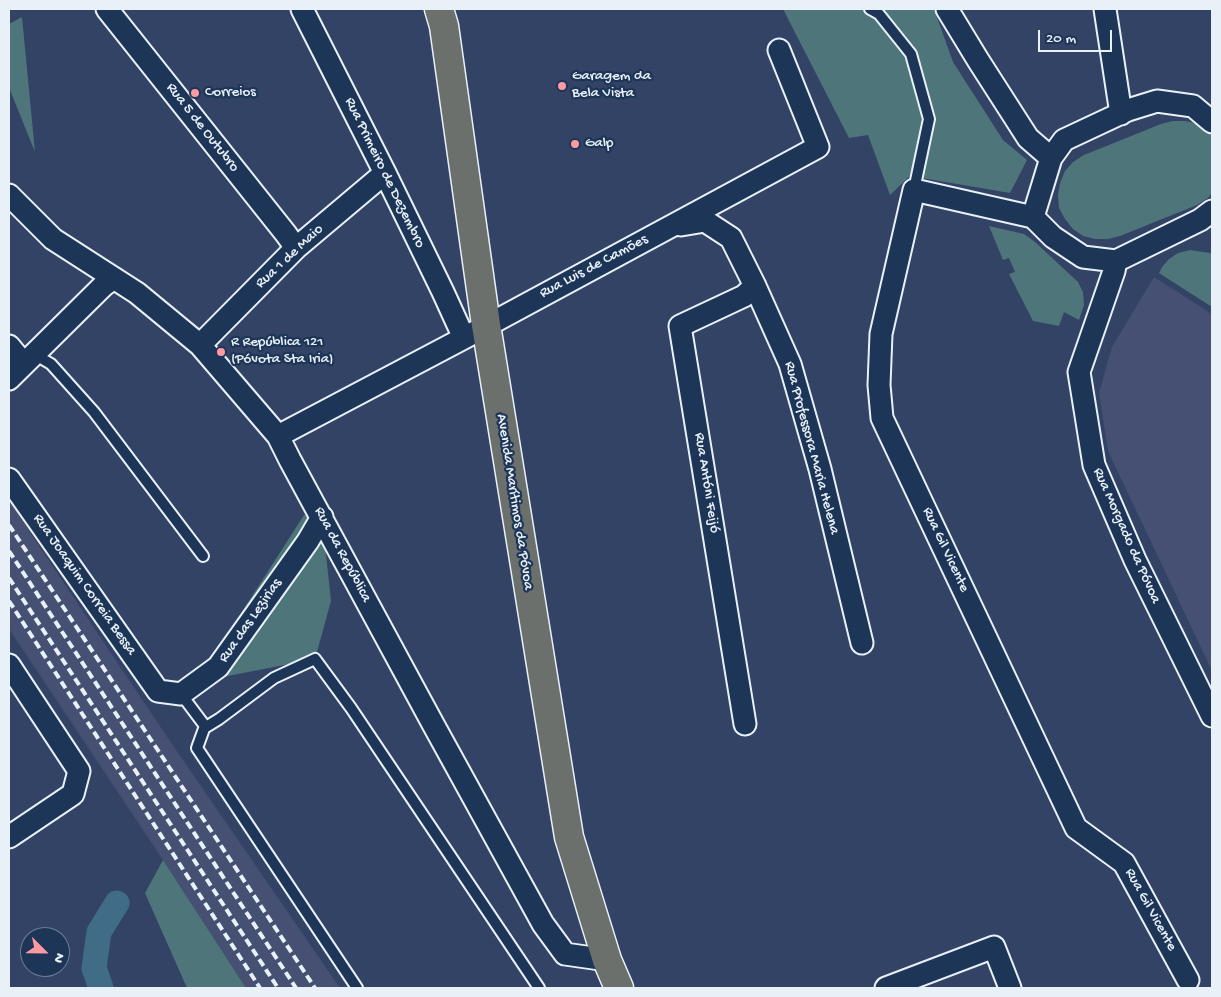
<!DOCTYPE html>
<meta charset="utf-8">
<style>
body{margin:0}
#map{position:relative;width:1221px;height:997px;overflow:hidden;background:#334365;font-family:"Gochi Hand",sans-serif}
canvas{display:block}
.frame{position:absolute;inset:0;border:10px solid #e8f1f8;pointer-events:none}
.north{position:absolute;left:20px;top:927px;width:50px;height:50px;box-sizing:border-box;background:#1d3557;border:1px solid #6e8097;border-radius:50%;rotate:113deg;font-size:14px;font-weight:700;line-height:20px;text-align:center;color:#e8f1f8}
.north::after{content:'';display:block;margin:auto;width:18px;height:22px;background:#ff9aa2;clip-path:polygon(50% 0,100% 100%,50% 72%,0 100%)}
.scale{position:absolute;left:1038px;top:30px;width:74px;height:22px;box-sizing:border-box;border:2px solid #e8f1f8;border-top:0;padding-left:6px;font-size:15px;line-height:18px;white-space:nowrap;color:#e8f1f8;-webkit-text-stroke:4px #1d3557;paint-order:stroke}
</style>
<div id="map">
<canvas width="1221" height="997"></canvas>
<div class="frame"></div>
<div class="north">N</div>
<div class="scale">20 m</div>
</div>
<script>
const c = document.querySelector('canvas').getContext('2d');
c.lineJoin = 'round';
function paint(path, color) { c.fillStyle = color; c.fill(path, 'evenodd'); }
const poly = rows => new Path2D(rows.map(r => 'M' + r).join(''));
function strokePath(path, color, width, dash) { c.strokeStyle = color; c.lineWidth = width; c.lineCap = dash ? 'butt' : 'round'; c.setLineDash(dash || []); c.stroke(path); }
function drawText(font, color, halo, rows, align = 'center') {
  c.font = font + ' "Gochi Hand",sans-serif'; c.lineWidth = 4.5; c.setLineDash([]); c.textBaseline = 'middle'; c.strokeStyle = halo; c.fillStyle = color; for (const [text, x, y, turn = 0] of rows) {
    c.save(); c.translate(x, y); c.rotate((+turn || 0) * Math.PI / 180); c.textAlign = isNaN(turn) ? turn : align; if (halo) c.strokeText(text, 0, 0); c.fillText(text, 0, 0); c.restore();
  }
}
paint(poly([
 [1154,277,1212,314,1212,671,1108,451,1099,393,1112,347],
 [9,498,33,537,174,747,340,988,246,988,163,860,9,629]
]), '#455072');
paint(poly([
 [783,9,934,9,953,62,1003,140,1027,160,1010,193,910,176,890,195,868,135,849,138],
 [22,17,35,152,10,90,9,89,9,24],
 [1173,121,1186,121,1198,124,1208,131,1212,136,1212,193,1208,198,1197,205,1120,236,1108,239,1095,239,1083,236,1073,229,1065,219,1059,208,1058,195,1060,183,1065,171,1073,162,1084,155,1161,124],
 [989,226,1024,234,1035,242,1078,282,1083,292,1084,305,1079,320,1064,312,1059,326,1033,321,1009,274,1015,272,1009,258,1003,260],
 [1190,250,1210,253,1212,255,1212,307,1159,273,1162,267,1169,259,1178,253],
 [304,515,322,517,331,601,315,659,197,682],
 [163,860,246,988,187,988,145,893]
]), '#4e7579');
strokePath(poly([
 [101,988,94,968,99,932,117,903]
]), '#416c88', 25);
const lane = poly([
 [870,9,879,14,911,54,929,119,914,190],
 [34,354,51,364,94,412,203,556],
 [181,694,205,726],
 [357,988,197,748,205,726,206,727,219,719,274,678,315,659,351,708,539,988]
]);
const street = poly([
 [107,9,286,234,296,248],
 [302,9,385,173,443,292,464,338],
 [947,9,978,60,1028,138,1051,158],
 [1105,9,1121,114],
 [1212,122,1193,106,1157,101,1128,110,1064,140,1051,158,1033,217,1053,237,1083,257,1116,261,1200,220,1212,211],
 [9,195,53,239,137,293,200,345,278,436,290,460,433,724,543,924,565,954,607,960],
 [1033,217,914,190,881,334,879,385,882,418,1076,828,1124,863,1188,980],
 [681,225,705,221,731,238,755,286,790,364,820,469,862,643],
 [1116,261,1114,271,1079,372,1094,465,1135,560,1212,716],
 [200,345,296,248,385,173],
 [9,346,24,364],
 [9,379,103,286,114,278],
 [278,436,464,338,818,147,779,50],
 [9,479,158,691,181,694,218,667,308,541,322,517],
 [9,665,79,771,73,794,9,837],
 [745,724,680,326,744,296,755,286],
 [886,988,994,947,1010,988]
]);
const primary = poly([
 [439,9,444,26,486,325,569,837,607,960,619,988]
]);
strokePath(lane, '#e8f1f8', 14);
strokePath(street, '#e8f1f8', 25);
strokePath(primary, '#e8f1f8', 31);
strokePath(lane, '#1d3557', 10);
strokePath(street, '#1d3557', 21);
strokePath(primary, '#6b706d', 28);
strokePath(poly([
 [9,525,315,988],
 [9,551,296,988],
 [9,578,278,988],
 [9,601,260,988]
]), '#e8f1f8', 4, [8, 4]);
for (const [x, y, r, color] of [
 [562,86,5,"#ff9aa2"],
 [195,93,5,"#ff9aa2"],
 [575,144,5,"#ff9aa2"],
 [221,352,5,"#ff9aa2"]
]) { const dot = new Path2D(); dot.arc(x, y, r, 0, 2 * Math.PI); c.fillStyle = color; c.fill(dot); strokePath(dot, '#1d3557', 2); }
drawText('15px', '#e8f1f8', '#1d3557', [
 ["Garagem da",572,77],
 ["Bela Vista",572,94],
 ["Correios",205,93],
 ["Galp",585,144],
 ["R República 121",231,343],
 ["(Póvota Sta Iria)",231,360]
], 'left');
drawText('15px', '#e8f1f8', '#1d3557', [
 ["Rua 5 de Outubro",202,128,52],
 ["Rua Primeiro de Dezembro",384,173,64],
 ["Rua 1 de Maio",290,257,-43],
 ["Rua Luis de Camões",594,267,-28],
 ["Rua Professora Maria Helena",811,448,75],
 ["Rua Antóni Feijó",706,483,81],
 ["Avenida Marítimos da Póvoa",514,502,81],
 ["Rua Morgado da Póvoa",1126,536,66],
 ["Rua Gil Vicente",945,550,65],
 ["Rua da República",342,555,62],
 ["Rua Joaquim Correia Bessa",84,585,55],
 ["Rua das Lezirias",251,621,-55],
 ["Rua Gil Vicente",1150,910,61]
]);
</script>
